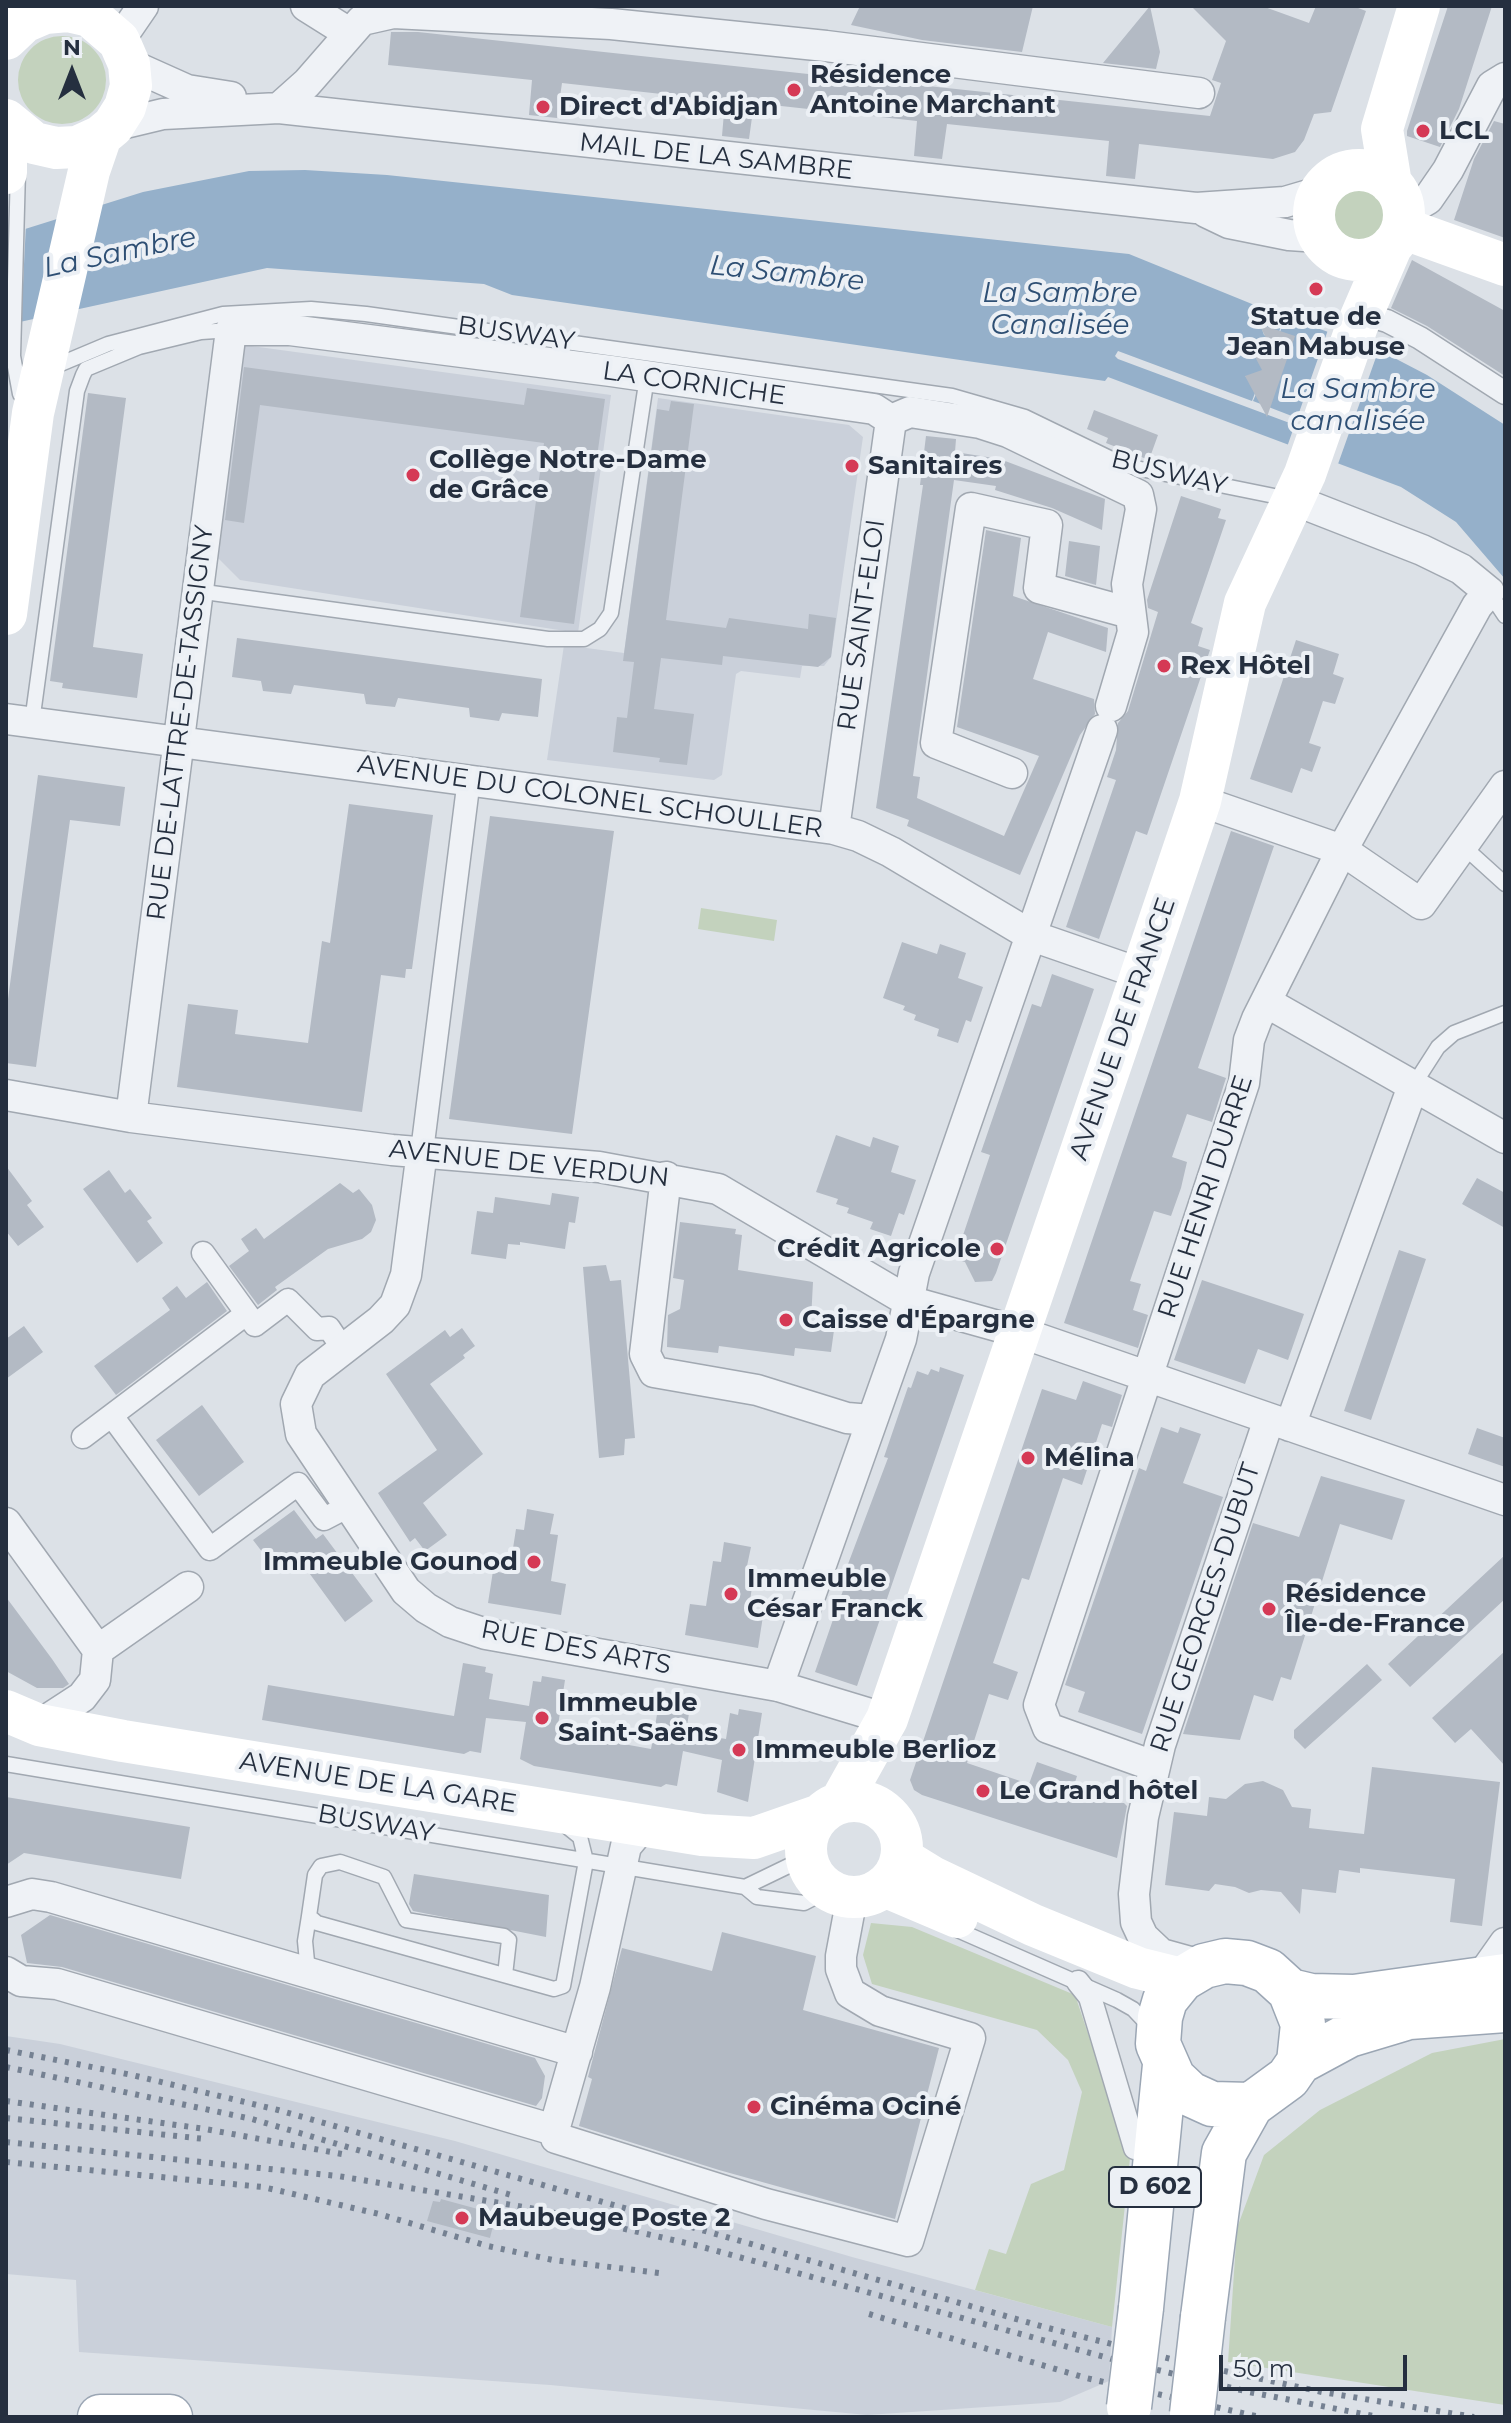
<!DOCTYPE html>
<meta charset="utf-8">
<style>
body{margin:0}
#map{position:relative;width:1511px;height:2423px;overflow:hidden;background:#dce1e7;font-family:Montserrat,sans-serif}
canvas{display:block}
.frame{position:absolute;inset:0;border:8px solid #252f3f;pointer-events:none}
.north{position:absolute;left:32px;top:32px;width:80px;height:80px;-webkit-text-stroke:6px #ecf0f5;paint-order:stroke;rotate:0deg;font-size:22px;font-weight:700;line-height:32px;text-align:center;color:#252f3f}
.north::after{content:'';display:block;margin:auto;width:28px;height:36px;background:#252f3f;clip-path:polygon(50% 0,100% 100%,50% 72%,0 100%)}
.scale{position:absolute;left:1219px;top:2355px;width:188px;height:36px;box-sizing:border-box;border:4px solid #252f3f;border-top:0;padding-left:10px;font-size:24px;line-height:28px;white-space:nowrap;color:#252f3f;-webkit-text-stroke:6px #ecf0f5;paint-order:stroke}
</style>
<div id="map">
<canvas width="1511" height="2423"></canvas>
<div class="frame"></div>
<div class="north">N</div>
<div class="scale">50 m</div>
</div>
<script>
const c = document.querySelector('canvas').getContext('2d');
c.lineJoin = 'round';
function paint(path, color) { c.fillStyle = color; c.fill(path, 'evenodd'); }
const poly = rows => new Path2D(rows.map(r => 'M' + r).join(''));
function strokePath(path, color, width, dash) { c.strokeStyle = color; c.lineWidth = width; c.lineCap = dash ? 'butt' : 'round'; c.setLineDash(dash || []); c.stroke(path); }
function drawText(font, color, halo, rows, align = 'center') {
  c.font = font + ' Montserrat,sans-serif'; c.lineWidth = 8; c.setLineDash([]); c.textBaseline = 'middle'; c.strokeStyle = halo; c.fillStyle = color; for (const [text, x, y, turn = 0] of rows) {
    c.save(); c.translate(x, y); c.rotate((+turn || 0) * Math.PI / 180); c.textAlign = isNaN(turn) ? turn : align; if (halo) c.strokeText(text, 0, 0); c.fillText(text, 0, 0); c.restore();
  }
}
paint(poly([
 [244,345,611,395,578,633,240,580,215,555],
 [658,398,849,425,863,437,831,657,824,666,802,666,800,678,741,671,736,674,722,775,714,780,547,760,564,645,624,653],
 [6,2036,60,2044,455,2141,852,2257,1112,2327,1109,2381,1060,2402,867,2415,550,2385,79,2352,76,2280,6,2274]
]), '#cad0da');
paint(poly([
 '18 80a44 44 0 1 1 88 0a44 44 0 1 1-88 0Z',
 '1327 214a30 30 0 1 1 60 0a30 30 0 1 1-60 0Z',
 [701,908,777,920,774,941,698,929],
 [871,1923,912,1927,1075,1995,1130,2158,1112,2327,975,2290,989,2249,1006,2254,1031,2184,1064,2170,1082,2092,1068,2060,1037,2030,872,1984,863,1955],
 [1505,2039,1505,2405,1228,2362,1237,2228,1264,2155,1320,2110,1432,2053]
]), '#c3d2bd');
paint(poly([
 [305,170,387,175,1129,254,1284,317,1279,332,1262,329,1264,335,1276,339,1270,354,1254,353,1256,358,1267,362,1261,377,1245,376,1258,385,1252,401,1118,351,1115,356,1118,359,1295,425,1297,418,1253,401,1260,385,1292,344,1294,337,1280,332,1286,317,1379,350,1427,375,1505,425,1505,579,1456,522,1401,487,1108,377,1105,381,512,295,484,284,267,268,6,325,6,235,143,192,249,171]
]), '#95b0ca');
paint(poly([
 [26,224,21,325,6,329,6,230],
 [1329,327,1380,346,1338,464,1287,447]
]), '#dce1e7');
paint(poly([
 [860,6,1033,6,1022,52,922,40,851,25],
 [1150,6,1160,52,1156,69,1103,63],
 [1191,6,1262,6,1309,23,1316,6,1353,6,1366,11,1331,112,1314,114,1304,140,1295,152,1273,159,1139,144,1135,179,1106,176,1109,141,947,124,942,159,914,156,917,121,754,103,749,139,722,136,725,101,562,83,557,118,529,115,532,80,388,65,391,32,418,32,864,80,865,73,910,78,909,84,1210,116,1221,83,1212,80,1226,41],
 [1448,6,1492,6,1459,109,1440,147,1407,136,1407,131],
 [1494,121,1505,124,1505,238,1454,220,1474,159],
 [1412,260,1505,311,1505,376,1427,326,1391,308],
 [1259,324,1295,336,1267,417,1245,376,1262,370,1253,353,1270,346],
 [244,367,524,405,527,388,605,399,574,624,520,617,544,443,260,405,244,523,225,520],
 [88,393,126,398,93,647,143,654,137,698,62,688,63,683,50,681],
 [671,401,694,404,666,620,726,628,729,618,808,629,809,614,836,618,831,657,818,667,723,656,722,665,661,658,654,709,694,714,687,765,659,762,660,758,613,752,617,717,627,718,634,662,623,661,657,409,669,411],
 [1094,410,1158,435,1149,460,1106,443,1108,438,1087,429],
 [926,436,956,439,955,452,1000,459,1105,499,1102,530,1052,508,995,490,996,486,954,480,913,776,920,777,917,798,1004,836,1039,756,957,727,986,530,1021,538,1013,596,1108,628,1106,652,1048,632,1033,679,1094,699,1095,714,1080,735,1020,875,907,826,909,820,876,808,923,485,920,485],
 [1181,496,1221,509,1218,518,1226,520,1191,623,1203,628,1198,646,1210,650,1147,835,1136,831,1099,939,1066,927,1116,780,1107,777,1116,750,1118,723,1128,711,1158,612,1148,608,1147,600],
 [1069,541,1100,546,1096,585,1065,576],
 [237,638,542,679,538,717,502,713,499,721,470,717,469,708,398,698,395,707,366,704,364,694,294,685,291,694,263,691,261,681,232,677],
 [1296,640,1339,654,1333,674,1344,678,1335,704,1323,701,1309,743,1321,747,1312,772,1301,768,1292,793,1250,779],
 [38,775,125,787,120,826,70,820,36,1067,6,1063,6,1014],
 [349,804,433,815,412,969,406,969,405,978,381,975,362,1112,177,1087,188,1004,238,1010,235,1034,308,1043,322,941,330,943],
 [490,816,614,831,572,1134,449,1119],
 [1231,831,1274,846,1198,1068,1226,1078,1212,1122,1187,1114,1172,1157,1187,1162,1181,1188,1171,1216,1154,1211,1130,1281,1141,1284,1133,1310,1148,1315,1138,1348,1064,1323],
 [902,942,937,954,940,944,966,953,958,978,983,987,971,1022,966,1020,958,1043,937,1036,939,1029,914,1020,916,1015,903,1010,905,1006,883,998],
 [1052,974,1094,989,996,1273,992,1281,975,1282,965,1262,955,1259,990,1155,981,1152,1032,1004,1041,1007],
 [836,1135,870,1147,873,1137,899,1146,891,1172,916,1180,904,1215,899,1213,891,1236,870,1229,873,1222,847,1213,849,1208,836,1204,838,1199,816,1192],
 [6,1166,32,1201,27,1205,44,1227,18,1246,6,1231],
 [109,1170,125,1193,130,1189,152,1218,147,1221,163,1243,137,1263,83,1189],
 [1477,1178,1505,1193,1505,1228,1462,1204],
 [340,1183,353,1193,359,1189,372,1205,376,1220,371,1232,362,1239,328,1249,275,1287,277,1290,258,1305,229,1266,249,1251,241,1239,256,1228,264,1239],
 [552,1193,579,1197,575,1223,569,1222,565,1249,520,1242,520,1245,508,1244,506,1259,471,1254,477,1211,493,1213,495,1197,550,1205],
 [680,1222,736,1229,735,1234,742,1235,738,1270,813,1282,811,1320,835,1323,831,1352,795,1348,794,1356,719,1346,718,1353,667,1347,668,1315,680,1309,684,1280,673,1278],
 [1399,1250,1426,1259,1371,1420,1344,1411],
 [606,1265,610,1281,621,1280,635,1438,625,1439,624,1455,599,1458,583,1267],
 [1202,1280,1304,1314,1288,1360,1258,1349,1245,1384,1174,1360],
 [207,1282,227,1311,116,1395,94,1366,170,1310,162,1298,177,1286,186,1298],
 [24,1326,43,1352,6,1379,6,1339],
 [462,1328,475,1346,463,1355,465,1358,430,1384,483,1454,423,1503,447,1535,425,1551,415,1538,410,1542,378,1493,437,1450,386,1374,445,1330,450,1337],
 [940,1367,964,1375,857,1686,815,1672,849,1573,845,1572,888,1458,884,1457,908,1387,911,1388,917,1371,928,1375,931,1369,939,1372],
 [1083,1381,1122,1395,1112,1427,1102,1424,1082,1485,1063,1478,1029,1580,1022,1578,993,1663,1018,1672,1008,1700,989,1694,967,1763,1029,1784,1037,1762,1077,1776,1072,1792,1106,1803,1124,1803,1127,1806,1117,1858,922,1795,914,1790,910,1780,1042,1389,1076,1400],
 [202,1405,244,1462,199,1496,156,1440],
 [1161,1427,1178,1433,1180,1427,1201,1434,1183,1483,1223,1497,1142,1734,1078,1712,1085,1692,1065,1685,1139,1468,1146,1471],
 [1477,1428,1505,1438,1505,1467,1468,1454],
 [1321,1476,1405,1500,1392,1540,1340,1524,1291,1680,1281,1677,1273,1701,1254,1695,1240,1740,1183,1734,1253,1523,1299,1537],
 [527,1509,554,1514,550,1534,558,1535,551,1581,566,1584,561,1615,488,1603,493,1571,509,1574,516,1529,524,1530],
 [294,1510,316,1539,323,1534,373,1601,345,1622,296,1555,276,1570,253,1540],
 [724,1542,751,1547,747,1566,755,1567,748,1614,763,1616,758,1648,685,1635,690,1604,706,1606,713,1561,721,1562],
 [1505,1555,1505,1599,1410,1687,1388,1664],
 [6,1597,52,1659,69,1684,63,1688,37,1688,6,1671],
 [1505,1651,1505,1766,1471,1729,1455,1743,1432,1718],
 [463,1663,486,1667,485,1672,493,1674,489,1699,529,1706,533,1681,541,1682,542,1676,565,1680,557,1732,651,1749,652,1744,636,1740,639,1724,655,1727,660,1695,682,1700,681,1705,690,1707,686,1732,726,1739,730,1713,738,1715,739,1709,762,1713,748,1802,717,1792,722,1760,683,1751,677,1786,666,1784,661,1787,534,1766,520,1759,526,1722,486,1718,481,1753,470,1751,464,1754,262,1720,268,1685,454,1716],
 [1367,1664,1382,1680,1305,1749,1294,1738,1294,1730],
 [1372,1767,1500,1782,1482,1926,1450,1922,1455,1879,1360,1868,1360,1873,1339,1870,1336,1893,1302,1889,1300,1914,1281,1892,1261,1890,1249,1893,1235,1887,1215,1884,1209,1891,1165,1885,1174,1812,1207,1816,1209,1797,1226,1799,1245,1784,1263,1781,1283,1790,1292,1807,1311,1809,1309,1828,1364,1834],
 [6,1797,190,1827,181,1879,24,1853,6,1865],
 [414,1874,549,1895,546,1937,413,1911,409,1904],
 [50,1915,535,2058,545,2076,542,2098,536,2106,62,1967,27,1963,21,1935],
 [722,1932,816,1956,803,2010,939,2048,895,2219,719,2170,579,2126,592,2079,588,2077,622,1948,712,1971],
 [441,2199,496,2214,490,2238,427,2221,433,2201,440,2202]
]), '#b3bac4');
const service = poly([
 [18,170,13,356,20,394],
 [51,368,108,344,223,314,311,309,366,314,952,396,1025,417,1126,466,1289,499],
 [197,591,548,639,584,639,600,629,611,613,647,377],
 [1489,592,1505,616],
 [32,722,77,391,83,375,86,369,139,347,201,332,231,330],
 [1463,846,1505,884],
 [1413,1086,1438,1047,1454,1033,1505,1013],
 [6,1764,745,1887,757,1897,804,1903,829,1890],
 [745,1887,807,1857],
 [953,1928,1117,2000,1133,2009,1151,2028],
 [308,1972,305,1941,309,1916],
 [505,1975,509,1940,504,1936,406,1920,384,1877,340,1862,321,1866,315,1875,309,1916,317,1923,554,1989,563,1986,586,1861,580,1837,565,1825]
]);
const pedestrian = poly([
 [1362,314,1387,321,1420,338,1505,393],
 [422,1151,469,779],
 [203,1253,255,1325,288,1300,317,1329,329,1328,343,1349],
 [112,1416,210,1549,298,1484,324,1519,347,1507],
 [83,1437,246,1314],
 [1078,1982,1090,1997,1135,2148]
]);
const minor = poly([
 [306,6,349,33],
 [119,41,143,6],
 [129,64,187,90,231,97],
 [279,108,307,83,362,20,393,13,611,24,826,46,1199,93],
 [113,126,163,114,279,108,1196,208,1285,202,1319,192],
 [1206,212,1229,223,1289,235,1319,237],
 [1404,213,1428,199,1448,170,1492,86,1505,78],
 [6,719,834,829,858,836,891,852,1032,936,1142,974],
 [1012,773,936,743,971,508,1047,525,1039,588,1130,613],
 [1200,801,1342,850,1421,904,1505,786],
 [834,829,891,420],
 [1266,1002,1505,1138],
 [6,1095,131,1117,392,1150,599,1167,718,1189,908,1301,1019,1332,1505,1500],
 [131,1117,231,330,290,330,611,371,874,409,891,420,910,412,980,423,1008,432,1138,495,1141,509,1127,584,1133,632,1111,706],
 [422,1151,406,1275,395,1305,381,1320,310,1375,296,1404,301,1434,406,1591,426,1608,450,1622,486,1634,778,1686,887,1719],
 [666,1177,645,1354,654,1372,757,1390,847,1418,871,1420],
 [1290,1426,1413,1086],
 [6,1523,98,1650,95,1680,82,1697,39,1725],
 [98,1650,188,1587],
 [778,1686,901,1339,914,1273,1102,730],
 [1154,1766,1048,1728,1039,1705,1244,1083,1249,1040,1257,1019,1342,850,1477,606,1489,592,1461,569,1422,550,1294,500],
 [6,1902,32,1894,51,1897,577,2052],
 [1197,1964,1161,1954,1143,1937,1136,1922,1134,1894,1143,1817,1160,1745,1269,1419],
 [6,1972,21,1981,57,1984,554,2130,556,2138,766,2204,908,2241,970,2038,880,2011,850,1993,841,1969,841,1956,852,1897],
 [1481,1977,1505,1943],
 [554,2130,595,1987,626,1846,642,1827]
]);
const primary = poly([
 [1290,1991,1311,1996,1354,1997,1505,1976],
 [1299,2062,1349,2035,1409,2017,1505,2010],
 [1141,2308,1165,2065],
 [1203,2317,1224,2153,1251,2105,1288,2078,1299,2062,1303,2024,1290,1991,1268,1971,1247,1963,1225,1961,1204,1966,1182,1979,1165,2000,1160,2017,1158,2044,1173,2078,1190,2094,1212,2104,1251,2105],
 [100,2417,170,2417]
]);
strokePath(service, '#a1a8b1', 17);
strokePath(pedestrian, '#a1a8b1', 25);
strokePath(minor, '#a1a8b1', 33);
strokePath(primary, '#9ba6b4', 47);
strokePath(service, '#eff2f6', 14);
strokePath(pedestrian, '#eff2f6', 22);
strokePath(minor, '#eff2f6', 30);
strokePath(poly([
 [6,39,24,22,45,13,68,11,90,16,119,41,129,64,131,86,125,107,113,126,101,136,77,147,56,148,34,143,6,120],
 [6,155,6,173],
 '1314 215a45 45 0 1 1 90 0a45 45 0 1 1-90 0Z',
 [1391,184,1382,129,1419,6],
 [1402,228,1505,265],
 [6,614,33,413,89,171,101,136],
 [6,1711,39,1725,123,1741,702,1835,754,1838,820,1815],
 '806 1849a48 48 0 1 1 96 0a48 48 0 1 1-96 0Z',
 [840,1803,887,1719,1127,1017,1200,801,1245,603,1305,474,1357,326,1392,245],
 [901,1858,932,1877,1033,1925,1138,1968,1182,1979],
 [884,1886,957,1917]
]), '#fff', 42);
strokePath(primary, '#fff', 44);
strokePath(poly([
 [6,2050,132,2075,278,2110,1048,2328,1187,2363,1322,2392,1474,2417],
 [6,2067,252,2119,511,2195],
 [6,2101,205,2129,342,2154],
 [6,2118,205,2139],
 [6,2142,338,2176,542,2210,695,2245,1112,2359,1249,2392,1379,2417],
 [6,2162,263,2187,379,2214,488,2246,553,2260,659,2273],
 [869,2314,1086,2378,1260,2417]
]), '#758192', 6, [4, 8]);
const primaryBridge = poly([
 [1129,2407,1141,2308],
 [1192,2414,1203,2317]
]);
strokePath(primaryBridge, '#9ba6b4', 47, []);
strokePath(primaryBridge, '#fff', 44);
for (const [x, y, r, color] of [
 [794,90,8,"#d53955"],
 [543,107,8,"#d53955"],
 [1423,131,8,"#d53955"],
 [1316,289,8,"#d53955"],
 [852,466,8,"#d53955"],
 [413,475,8,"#d53955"],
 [1164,666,8,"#d53955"],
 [997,1249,8,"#d53955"],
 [786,1320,8,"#d53955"],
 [1028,1458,8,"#d53955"],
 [534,1562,8,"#d53955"],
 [731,1594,8,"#d53955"],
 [1269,1609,8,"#d53955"],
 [542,1718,8,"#d53955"],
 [739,1750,8,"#d53955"],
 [983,1791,8,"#d53955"],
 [754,2107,8,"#d53955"],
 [462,2218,8,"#d53955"]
]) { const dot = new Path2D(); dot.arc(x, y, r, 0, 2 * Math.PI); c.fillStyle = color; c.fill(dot); strokePath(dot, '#ecf0f5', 3); }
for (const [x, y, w] of [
 [1155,2187,92]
]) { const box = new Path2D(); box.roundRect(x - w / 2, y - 20, w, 40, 6); c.fillStyle = '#ecf0f5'; c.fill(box); strokePath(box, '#252f3f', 2); }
drawText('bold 24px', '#252f3f', null, [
 ["D 602",1155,2187]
]);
drawText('bold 26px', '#252f3f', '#ecf0f5', [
 ["Résidence",810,75],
 ["Antoine Marchant",810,105],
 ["Direct d'Abidjan",559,107],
 ["LCL",1439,131],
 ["Statue de",1316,317,"center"],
 ["Jean Mabuse",1316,347,"center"],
 ["Collège Notre-Dame",429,460],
 ["de Grâce",429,490],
 ["Sanitaires",868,466],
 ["Rex Hôtel",1180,666],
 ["Crédit Agricole",981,1249,"right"],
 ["Caisse d'Épargne",802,1320],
 ["Mélina",1044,1458],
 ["Immeuble Gounod",518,1562,"right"],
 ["Immeuble",747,1579],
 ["César Franck",747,1609],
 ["Résidence",1285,1594],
 ["Île-de-France",1285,1624],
 ["Immeuble",558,1703],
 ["Saint-Saëns",558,1733],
 ["Immeuble Berlioz",755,1750],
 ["Le Grand hôtel",999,1791],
 ["Cinéma Ociné",770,2107],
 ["Maubeuge Poste 2",478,2218]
], 'left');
drawText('26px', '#252f3f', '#ecf0f5', [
 ["MAIL DE LA SAMBRE",716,157,6],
 ["BUSWAY",516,334,8],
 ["LA CORNICHE",694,384,8],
 ["BUSWAY",1169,473,14],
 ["RUE SAINT-ELOI",862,625,-82],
 ["RUE DE-LATTRE-DE-TASSIGNY",181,723,-83],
 ["AVENUE DU COLONEL SCHOULLER",590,797,8],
 ["AVENUE DE FRANCE",1123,1029,-71],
 ["AVENUE DE VERDUN",529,1164,6],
 ["RUE HENRI DURRE",1206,1197,-72],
 ["RUE GEORGES-DUBUT",1206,1608,-72],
 ["RUE DES ARTS",576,1648,11],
 ["AVENUE DE LA GARE",378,1783,9],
 ["BUSWAY",376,1824,10]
]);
drawText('italic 28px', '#2e4f74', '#ecf0f5', [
 ["La Sambre",120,253,-12],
 ["La Sambre",787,274,6],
 ["La Sambre",1060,294],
 ["Canalisée",1060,326],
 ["La Sambre",1358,390],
 ["canalisée",1358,422]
]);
</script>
